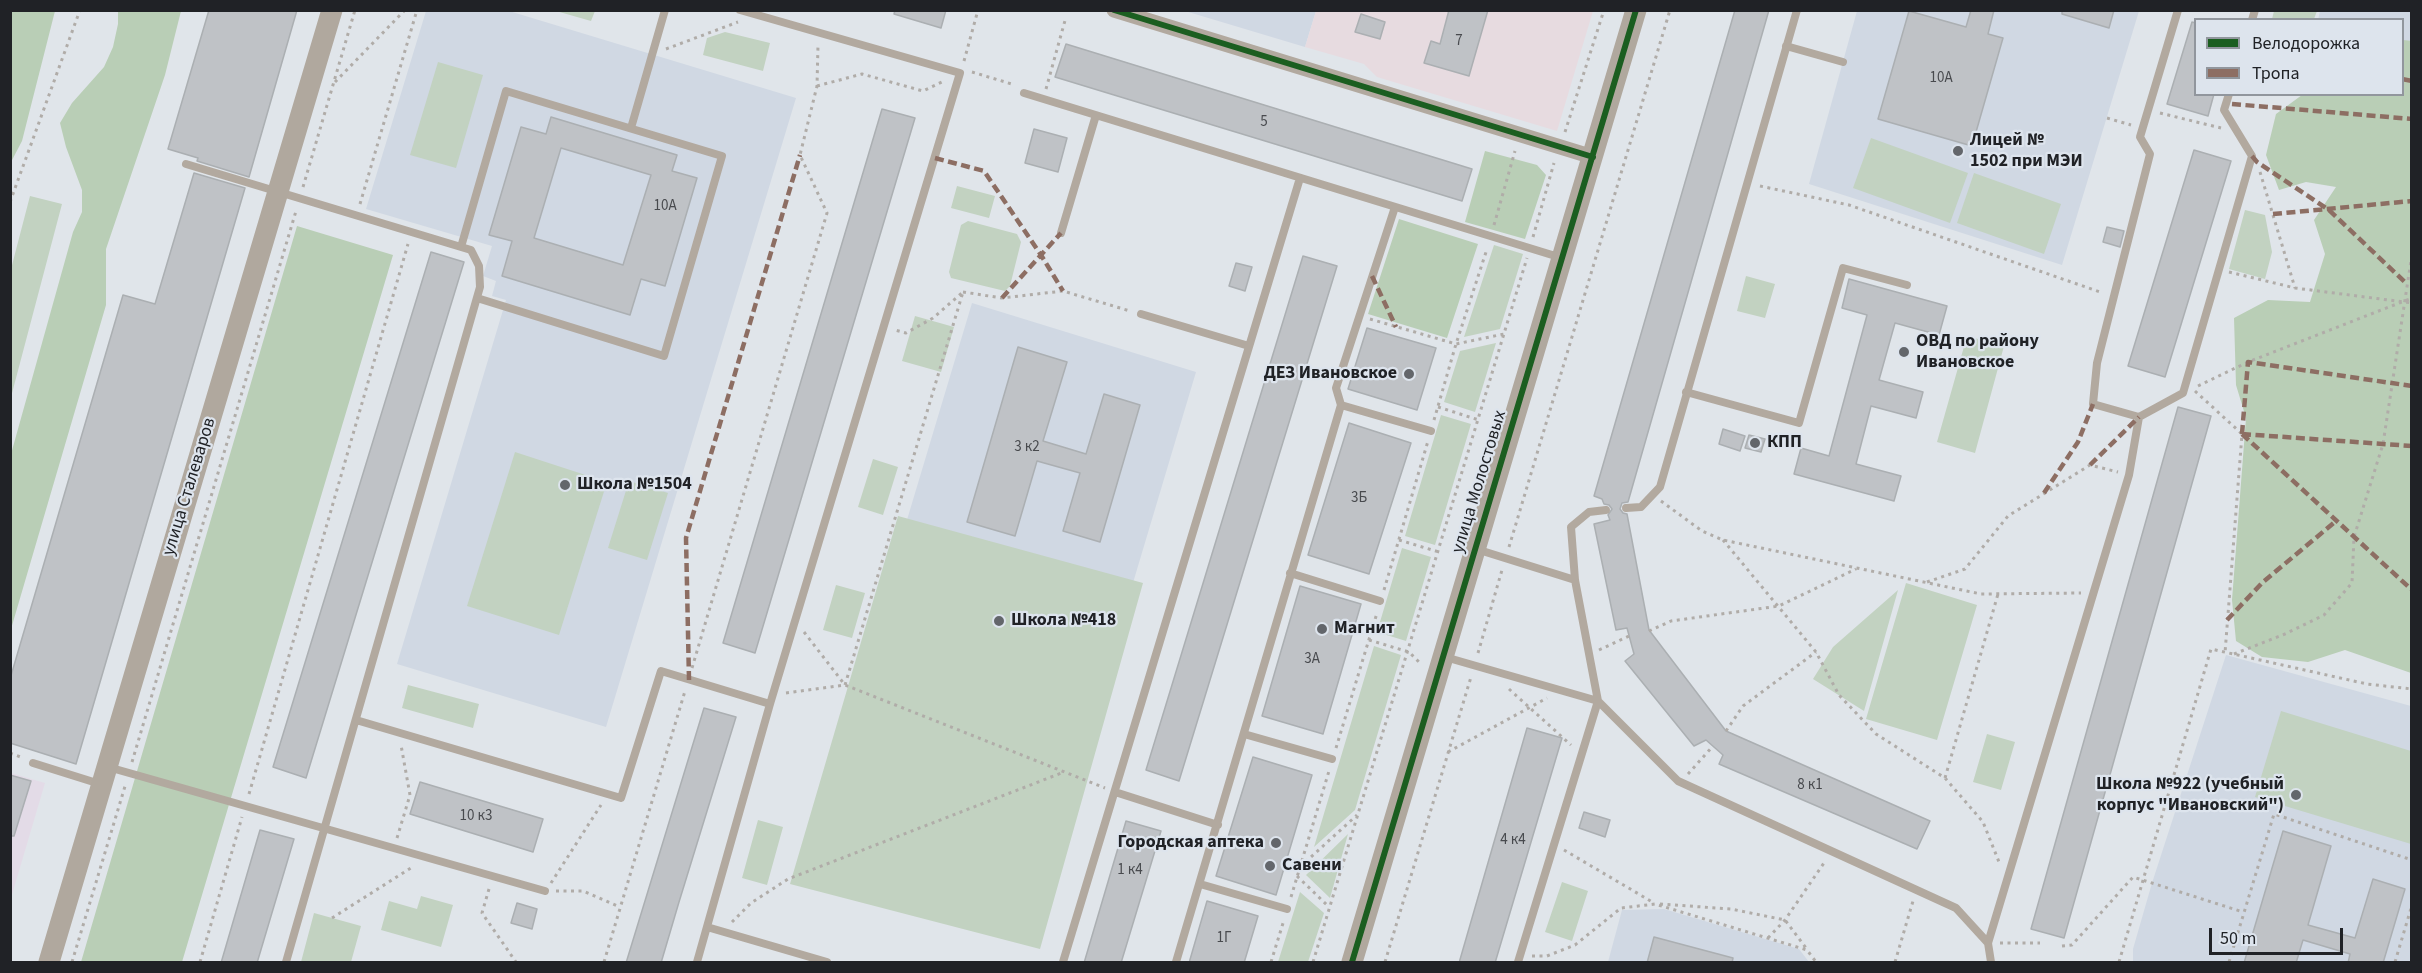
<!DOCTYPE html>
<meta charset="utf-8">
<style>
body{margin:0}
#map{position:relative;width:2422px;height:973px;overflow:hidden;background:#e0e5ea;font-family:"Source Sans 3",sans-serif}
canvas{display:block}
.frame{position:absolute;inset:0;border:12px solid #202226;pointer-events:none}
.legend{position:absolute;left:2194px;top:18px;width:210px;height:78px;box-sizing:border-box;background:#dde4ed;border:2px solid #91969d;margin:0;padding:8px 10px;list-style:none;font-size:18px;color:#202226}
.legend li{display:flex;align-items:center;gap:12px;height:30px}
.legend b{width:30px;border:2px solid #91969d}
.scale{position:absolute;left:2209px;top:928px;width:134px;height:27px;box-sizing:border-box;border:3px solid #202226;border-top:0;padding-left:8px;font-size:18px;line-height:21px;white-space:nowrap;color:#202226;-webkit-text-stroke:4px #dde4ed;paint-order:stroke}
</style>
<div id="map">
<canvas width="2422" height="973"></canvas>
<div class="frame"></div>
<ul class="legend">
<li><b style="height:8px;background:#1b5e20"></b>Велодорожка</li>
<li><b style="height:8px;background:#8d6e63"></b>Тропа</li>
</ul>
<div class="scale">50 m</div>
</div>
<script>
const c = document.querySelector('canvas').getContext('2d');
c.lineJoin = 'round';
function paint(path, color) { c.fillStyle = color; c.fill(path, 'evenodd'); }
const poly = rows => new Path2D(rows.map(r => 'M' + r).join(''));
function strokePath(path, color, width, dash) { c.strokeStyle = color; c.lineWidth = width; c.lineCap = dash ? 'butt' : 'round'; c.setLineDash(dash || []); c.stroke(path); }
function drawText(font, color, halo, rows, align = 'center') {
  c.font = font + ' "Source Sans 3",sans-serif'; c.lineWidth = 4.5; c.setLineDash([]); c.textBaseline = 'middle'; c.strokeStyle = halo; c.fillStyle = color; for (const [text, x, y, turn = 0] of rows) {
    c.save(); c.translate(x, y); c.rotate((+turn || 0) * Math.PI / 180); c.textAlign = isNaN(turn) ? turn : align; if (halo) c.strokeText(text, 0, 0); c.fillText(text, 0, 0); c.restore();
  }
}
paint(poly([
 [426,11,509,11,796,98,606,727,397,664,506,300,492,296,496,281,483,276,492,246,366,209],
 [1185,11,1316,11,1305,47],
 [1857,11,2139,11,2062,265,1809,184],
 [2320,11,2411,11,2411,70,2403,67,2402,20,2318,20],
 [972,303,1196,372,1031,924,802,870],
 [2226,655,2411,706,2411,962,2133,962,2133,949,2152,883],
 [1664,909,1799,949,1809,962,1608,962,1622,910]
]), '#d0d8e3');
paint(poly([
 [11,773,45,783,11,898]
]), '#e3dbe7');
paint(poly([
 [1316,11,1593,11,1557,131,1377,77,1364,64,1305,47]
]), '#e7dbe0');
paint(poly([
 [556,11,595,11,591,21],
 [2274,11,2274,10,2317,11,2314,19,2272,19],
 [725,32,770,43,763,71,703,55,707,38],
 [438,62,483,75,456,168,410,155],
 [1871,138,1968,173,1950,223,1853,188],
 [1974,173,2061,204,2044,254,1957,223],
 [957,186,995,196,989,218,951,208],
 [30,196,62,204,11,397,11,269],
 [2245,210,2265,215,2272,252,2265,279,2229,269],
 [968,221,1017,234,1021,242,1010,286,1005,291,951,278,949,272,961,225],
 [1494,245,1523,254,1500,329,1464,337],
 [1746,276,1775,284,1765,318,1737,311],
 [915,316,954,327,941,372,902,361],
 [1967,336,2004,346,1975,453,1937,442],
 [1496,343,1475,412,1444,402,1460,351],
 [1441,415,1471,424,1435,545,1405,536],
 [515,452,607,482,559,635,467,606],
 [873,459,898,467,883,515,858,507],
 [629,481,668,493,647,560,608,548],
 [898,516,1143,583,1040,949,790,884],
 [1402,548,1431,557,1406,641,1377,632],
 [1906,583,1977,605,1937,740,1866,719],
 [836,585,865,593,852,638,823,630],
 [1898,590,1864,711,1813,679,1833,647],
 [1374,646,1401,655,1355,810,1314,847],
 [408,685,479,704,473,728,402,708],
 [2281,711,2411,751,2411,844,2255,797],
 [1987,734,2015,742,2001,790,1973,782],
 [758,820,783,827,767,885,742,878],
 [1348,834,1330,898,1306,875],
 [1562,882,1588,891,1572,941,1545,932],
 [1300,892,1324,913,1308,962,1278,962],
 [421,896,453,905,441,947,381,930,389,901,417,909],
 [314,913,361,926,351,962,301,962]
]), '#c2d2c1');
paint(poly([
 [11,10,55,11,22,141,11,162],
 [118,11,181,11,165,75,106,249,106,305,11,629,11,454,73,232,82,212,82,190,66,147,60,123,72,103,104,67,113,47,118,24],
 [2403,40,2412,41,2411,673,2345,650,2308,662,2262,657,2236,641,2232,600,2246,418,2236,385,2234,318,2268,300,2310,302,2325,254,2314,220,2336,187,2306,182,2279,190,2266,155,2276,114,2302,95,2402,94],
 [1485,151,1537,165,1546,175,1525,239,1465,222],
 [1399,219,1478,244,1447,338,1368,314],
 [297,226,393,255,182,962,81,962]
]), '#b9ceb6');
const building = poly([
 [209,10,297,10,249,177,197,161,198,158,168,149,209,10],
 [895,10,946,10,941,28,894,14,895,10],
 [1449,10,1488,10,1469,76,1424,63,1431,41,1440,44,1449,10],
 [1735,10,1769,10,1628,502,1622,503,1620,509,1623,513,1627,514,1649,630,1726,731,1930,821,1917,849,1719,764,1723,755,1706,740,1694,746,1625,661,1634,654,1627,628,1616,630,1594,524,1610,520,1608,515,1612,509,1609,505,1604,504,1602,499,1594,496,1735,10],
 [1971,10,1994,10,1988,34,2003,38,1972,146,1878,119,1909,11,1966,27,1971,10],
 [2062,10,2114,10,2109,28,2062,14,2062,10],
 [1361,14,1385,22,1380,39,1355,32,1361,14],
 [2192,22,2196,23,2196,94,2214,94,2208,116,2167,104,2192,22],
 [1066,44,1472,169,1462,201,1055,77,1066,44],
 [882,109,915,118,755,653,723,643,882,109],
 [551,117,677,155,672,171,697,178,665,286,641,279,630,315,502,276,512,241,489,235,521,127,546,134,551,117],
 [561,148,651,175,623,265,534,238,561,148],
 [1034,129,1067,138,1058,172,1025,163,1034,129],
 [2194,150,2231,161,2165,377,2128,366,2194,150],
 [194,173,245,188,76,764,10,743,10,679,123,295,155,304,194,173],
 [2107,227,2124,231,2120,247,2103,242,2107,227],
 [431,252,464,262,306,778,273,767,431,252],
 [1303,256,1337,266,1179,781,1146,770,1303,256],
 [1236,263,1252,267,1245,291,1229,286,1236,263],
 [1849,279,1947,306,1939,335,1895,323,1879,380,1923,392,1916,418,1871,406,1856,464,1901,476,1894,501,1794,474,1801,448,1829,456,1867,315,1842,308,1849,279],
 [1367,328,1436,348,1417,410,1348,389,1367,328],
 [1018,347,1067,362,1043,441,1086,454,1104,394,1140,405,1100,542,1063,531,1080,473,1037,461,1015,536,967,522,1018,347],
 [2178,407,2211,416,2064,938,2031,929,2178,407],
 [1349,423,1411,443,1369,574,1308,555,1349,423],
 [1723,429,1745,436,1740,451,1719,444,1723,429],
 [1749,435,1765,439,1761,452,1745,448,1749,435],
 [1300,586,1361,604,1323,734,1262,716,1300,586],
 [704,708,736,717,679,902,661,963,626,963,704,708],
 [1527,728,1562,738,1495,963,1459,963,1527,728],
 [1253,757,1312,775,1276,895,1216,876,1253,757],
 [10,775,31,781,14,836,10,836,10,775],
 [420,782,543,819,533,852,410,814,420,782],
 [1584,812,1610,820,1605,837,1579,828,1584,812],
 [1126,821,1161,831,1121,963,1084,963,1126,821],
 [260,830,294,839,257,963,221,963,260,830],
 [2283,831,2331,846,2308,925,2355,938,2373,879,2405,889,2383,963,2348,963,2350,954,2303,940,2296,963,2244,963,2283,831],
 [1207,901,1258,916,1244,963,1189,963,1207,901],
 [517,903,537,909,532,929,511,923,517,903],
 [1654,937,1733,958,1732,963,1647,963,1654,937]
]);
paint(building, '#bfc2c6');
strokePath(building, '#abafb2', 1.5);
strokePath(poly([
 [666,49,738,22],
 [964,61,978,10],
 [972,72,1015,85],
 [335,82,405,10],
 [817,86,862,74,923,91,944,81],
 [1046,89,1066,17],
 [2160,113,2221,128],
 [2107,118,2131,125],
 [1565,132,1604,10],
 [2260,172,2295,288],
 [1760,186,1849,205,2103,293],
 [303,187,355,10],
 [10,202,80,10],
 [360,204,417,10],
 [1494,225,1515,151],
 [1533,237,1554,163],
 [2229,272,2295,288,2412,303],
 [963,292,1002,298,1063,291,1130,311],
 [1370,319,1456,344,1504,334],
 [2198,386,2248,362,2412,298],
 [2195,391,2242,434,2225,653],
 [1438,407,1479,420],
 [1434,420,1456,344,1487,249],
 [1661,501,1702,531,1723,540,1981,594,2081,593],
 [1399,540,1439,552],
 [1723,540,1816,652,1839,695,1876,734,1945,778,1983,822,1999,862],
 [1509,547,1670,10],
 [1927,582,1965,569,2008,516,2090,465,2118,472],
 [1384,590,1428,441],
 [1649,631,1671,621,1779,606,1856,569],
 [804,632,845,685],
 [1369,640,1409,652,1420,663],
 [1599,650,1629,636],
 [1478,653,1502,570],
 [2234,654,2285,634,2324,615,2352,583,2354,537,2383,444,2412,254],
 [692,668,827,213,800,155,817,86,818,45],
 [845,685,963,292,933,318,906,333,895,330],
 [1509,689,1571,745],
 [786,693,845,685,1105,788],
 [1726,731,1743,706,1816,652],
 [1336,748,1377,613],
 [1448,752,1547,698],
 [10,753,23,758],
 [132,762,296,211],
 [1688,774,1713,746],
 [1945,778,1998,594],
 [249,794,408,244],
 [397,838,410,795,401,745],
 [1564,850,1654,903],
 [1300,867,1357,815],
 [1297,876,1329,907],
 [551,883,601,805],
 [489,889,482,913,516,962],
 [556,891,583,891,620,907],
 [1291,897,1329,771],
 [1660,904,1731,909,1785,920,1806,948],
 [332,918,414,866],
 [732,922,751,903,788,879,1064,772],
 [1768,938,1785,920,1826,860],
 [2000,943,2040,943],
 [2062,946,2072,945,2133,877,2243,912],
 [1532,956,1547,956,1575,945,1621,908,1655,904,1807,950,1816,962],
 [72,962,126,783],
 [200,962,242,817],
 [604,962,685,691],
 [1271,962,1284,920],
 [1313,962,1527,258],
 [1385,962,1471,677],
 [1895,962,1913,901],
 [2119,962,2211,649,2367,684,2412,689],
 [2229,962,2274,814,2412,860],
 [2395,962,2412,905]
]), '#b0aca8', 3, [3, 4.5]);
strokePath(poly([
 [2252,20,2255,10],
 [1786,46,1843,62],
 [1024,93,1562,258],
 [631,128,665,10],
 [186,164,471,250,479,266,480,287,286,962],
 [1061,233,1096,115],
 [461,247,506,91,722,156,664,356,477,298],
 [1141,314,1249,346],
 [1686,392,1799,423,1843,268,1907,285],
 [1341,405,1431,431],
 [2139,417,2183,393,2252,156,2224,110,2229,94],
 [1626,508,1641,507,1660,487,1797,10],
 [1476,549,1575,580],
 [1290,573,1380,601],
 [1445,657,1598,701,1678,781,1956,908,1988,943],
 [356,720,621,798,661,671,770,704],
 [1244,734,1332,759],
 [33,763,100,784],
 [108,767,545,891],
 [1115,792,1218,825],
 [1200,884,1287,909],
 [707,927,827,962],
 [697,962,770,704,960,73,740,10],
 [1063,962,1300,178],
 [1176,962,1341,405,1336,388,1395,207],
 [1518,962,1598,701,1575,580,1571,527,1589,512,1606,510],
 [1991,962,1988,943,2129,475,2139,417,2093,404,2097,363,2150,154,2140,137,2178,10]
]), '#b2a99f', 8);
strokePath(poly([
 [1114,10,1593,157]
]), '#b2a99f', 15);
strokePath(poly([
 [49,962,332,10],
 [1352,962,1636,10]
]), '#b0a89e', 21);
strokePath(poly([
 [2402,79,2412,81],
 [2232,104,2412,119],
 [2252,156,2257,162,2329,210,2407,284],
 [935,158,984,171,1041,255,1063,291],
 [2273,214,2412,201],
 [1372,276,1396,327],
 [1002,298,1061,233],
 [2242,434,2248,362,2412,386],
 [2242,434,2412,590],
 [2242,434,2412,446],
 [2090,465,2139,417],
 [2044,493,2078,442,2093,404],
 [2227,620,2263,582,2336,521],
 [689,680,686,538,800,155]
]), '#8d6e63', 4.5, [9, 4.5]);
strokePath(poly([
 [1114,10,1593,157],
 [1352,962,1636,10]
]), '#1b5e20', 6);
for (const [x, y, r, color] of [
 [1958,151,6,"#63666b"],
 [1904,352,6,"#63666b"],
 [1409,374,6,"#63666b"],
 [1755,443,6,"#63666b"],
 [565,485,6,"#63666b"],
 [999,621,6,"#63666b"],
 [1322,629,6,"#63666b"],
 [2296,795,6,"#63666b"],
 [1276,843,6,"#63666b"],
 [1270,866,6,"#63666b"]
]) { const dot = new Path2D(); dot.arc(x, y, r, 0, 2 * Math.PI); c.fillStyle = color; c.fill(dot); strokePath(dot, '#dde4ed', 2); }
drawText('15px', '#484a4e', null, [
 ["7",1459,42],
 ["10А",1941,79],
 ["5",1264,123],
 ["10А",665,207],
 ["3 к2",1027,448],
 ["3Б",1359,499],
 ["3А",1312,660],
 ["8 к1",1810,786],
 ["10 к3",476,817],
 ["4 к4",1513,841],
 ["1 к4",1130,871],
 ["1Г",1224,939]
]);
drawText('bold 18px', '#202226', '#dde4ed', [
 ["Лицей №",1970,141],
 ["1502 при МЭИ",1970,162],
 ["ОВД по району",1916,342],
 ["Ивановское",1916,363],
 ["ДЕЗ Ивановское",1397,374,"right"],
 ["КПП",1767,443],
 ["Школа №1504",577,485],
 ["Школа №418",1011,621],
 ["Магнит",1334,629],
 ["Школа №922 (учебный",2284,785,"right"],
 ["корпус \"Ивановский\")",2284,806,"right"],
 ["Городская аптека",1264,843,"right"],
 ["Савени",1282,866]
], 'left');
drawText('18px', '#202226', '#dde4ed', [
 ["улица Молостовых",1480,482,-73],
 ["улица Сталеваров",190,487,-73]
]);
</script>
